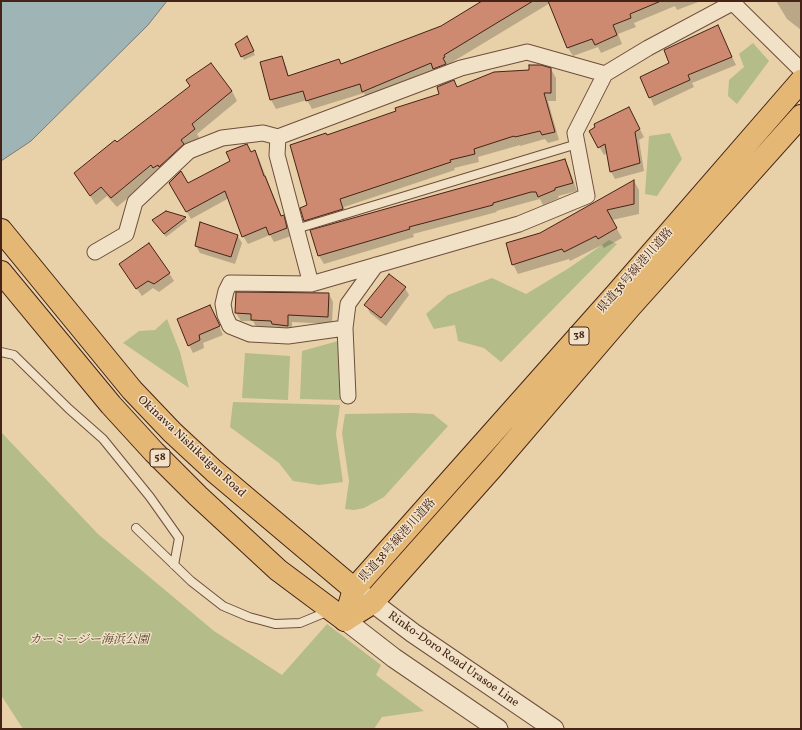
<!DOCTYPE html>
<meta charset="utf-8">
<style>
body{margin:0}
#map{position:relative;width:802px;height:730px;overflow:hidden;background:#e8d1a9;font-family:Vollkorn,serif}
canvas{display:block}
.frame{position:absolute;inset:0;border:2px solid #452317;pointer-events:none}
</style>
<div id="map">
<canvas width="802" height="730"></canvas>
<div class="frame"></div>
</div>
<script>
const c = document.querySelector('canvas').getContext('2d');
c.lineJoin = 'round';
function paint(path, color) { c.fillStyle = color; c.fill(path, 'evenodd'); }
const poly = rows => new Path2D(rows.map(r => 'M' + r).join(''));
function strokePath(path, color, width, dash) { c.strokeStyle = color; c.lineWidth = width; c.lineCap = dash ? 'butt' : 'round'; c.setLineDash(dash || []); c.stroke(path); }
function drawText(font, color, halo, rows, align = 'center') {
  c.font = font + ' Vollkorn,"Noto Serif JP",serif'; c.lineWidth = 3; c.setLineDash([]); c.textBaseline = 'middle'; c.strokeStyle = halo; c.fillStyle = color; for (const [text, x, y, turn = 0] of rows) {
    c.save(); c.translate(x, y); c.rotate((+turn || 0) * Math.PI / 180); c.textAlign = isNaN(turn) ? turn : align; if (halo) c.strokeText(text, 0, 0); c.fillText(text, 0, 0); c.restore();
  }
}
paint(poly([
 [753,43,769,61,737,104,728,96,729,80,744,67,739,54],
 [670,133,682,159,657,196,645,194,649,136],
 [609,240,617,244,501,362,484,348,458,341,455,325,434,329,426,314,448,295,492,278,526,294,569,268],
 [167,319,180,352,189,388,123,343,139,331,155,330],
 [338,341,340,400,300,399,302,351],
 [245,353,290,356,288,400,242,398],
 [233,402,340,405,336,434,343,482,319,485,293,481,279,463,230,427],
 [412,413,433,414,448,426,384,497,364,508,354,510,345,509,349,481,342,433,345,414],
 [1,432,98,534,214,631,282,675,327,624,381,665,376,675,424,711,382,717,374,729,23,729,1,695]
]), '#b4bc89');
const water = poly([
 [1,1,167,1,148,25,31,141,1,161,1,1]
]);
paint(water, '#9eb4b5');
strokePath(water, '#7a7a76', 1);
paint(poly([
 [484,1,701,1,677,10,675,6,634,23,636,27,618,34,622,44,601,53,598,47,573,56,568,48,550,3,449,64,450,66,368,101,364,93,312,109,307,100,276,109,271,100,261,63,281,57,286,66,289,77,339,60,341,64,442,27],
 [776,1,801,1,801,30,787,19],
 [721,34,736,65,692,83,694,87,654,106,641,77,670,63],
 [249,41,255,55,244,60,236,44],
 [211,64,232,91,237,101,197,134,200,139,117,207,107,196,96,205,81,182,117,144,191,87],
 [551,69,556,78,556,101,548,101,559,140,548,143,545,139,520,146,520,145,478,157,479,162,454,168,455,170,344,207,347,218,309,229,305,221,327,136,397,111,457,88],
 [633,116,644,137,639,140,644,171,615,179,611,172,607,153,604,155,590,131,597,127],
 [254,151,259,159,282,217,283,216,287,224,291,236,274,242,270,235,248,244,243,236,229,198,191,219,170,183,188,184],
 [565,160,569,168,577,191,558,196,559,198,543,205,540,199,536,200,496,211,497,212,413,234,414,237,324,264,319,256,312,231],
 [634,181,639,190,639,214,612,220,622,238,604,248,602,245,570,261,569,259,518,274,513,264,540,234],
 [166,212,185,218,187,221,166,237,156,224],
 [237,235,242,243,235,264,200,253,196,246],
 [125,272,169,273,174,281,159,292,153,288,142,296],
 [405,288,409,295,386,326,370,313,366,305],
 [329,294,333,302,332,324,292,322,292,333,257,328,253,321,241,321,236,313],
 [214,314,223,335,203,343,204,348,193,353,189,345]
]), '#0003');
const building = poly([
 [482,1,533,1,444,55,445,57,443,58,446,64,433,69,431,63,362,92,360,84,306,101,303,91,270,100,260,62,282,56,288,76,339,59,341,64,441,26,482,1],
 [548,1,661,1,630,14,631,18,613,25,617,35,595,45,592,39,567,48,548,1],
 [718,25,732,57,688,75,690,80,649,98,640,77,669,63,664,50,718,25],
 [247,36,254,51,241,57,235,44,247,36],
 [211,63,232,91,192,124,195,129,181,140,184,144,159,167,158,165,153,168,151,165,111,198,101,187,90,196,74,173,115,140,117,142,190,86,186,80,211,63],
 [529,65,541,65,551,68,551,93,544,93,555,132,542,135,540,131,515,137,514,136,474,149,475,154,450,160,451,162,340,199,343,209,304,221,300,208,307,205,290,145,326,133,327,135,396,111,395,108,439,94,437,87,454,80,457,87,494,72,529,70,529,65],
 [629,107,640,129,635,132,640,163,610,172,605,144,598,148,589,131,595,127,594,124,629,107],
 [247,144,251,152,255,150,264,176,265,176,281,216,284,215,287,228,269,235,266,227,242,237,225,191,186,212,169,183,181,171,188,183,230,161,226,152,247,144],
 [565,159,573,183,555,188,555,190,538,197,536,192,531,192,493,203,493,205,409,227,410,229,318,256,310,230,565,159],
 [634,180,634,204,607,210,617,228,598,239,596,236,564,252,562,249,512,265,506,243,540,233,634,180],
 [166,211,186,217,164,234,152,220,166,211],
 [200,222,238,235,231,257,195,246,200,222],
 [149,243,170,273,154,284,148,281,136,289,119,264,149,243],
 [389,274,406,287,381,318,364,305,389,274],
 [236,292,329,293,328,317,288,315,288,326,272,324,271,321,251,320,251,314,235,313,236,292],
 [210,305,220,326,199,335,200,340,188,346,177,319,210,305]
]);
paint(building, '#ce8971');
strokePath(building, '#452317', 1);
const service = poly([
 [296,229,577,144],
 [1,352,14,355,69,409,103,439,150,497,179,538,174,565],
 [136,528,191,581,223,606,249,617,275,624,300,623,329,611]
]);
const minor = poly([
 [733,3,801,70],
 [605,74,648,48,736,1],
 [278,137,277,155,311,284],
 [95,252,126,234,135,202,189,151,222,138,263,133,278,137,461,68,527,52,605,74,575,133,587,196,519,224,311,284,230,283,226,291,223,304,225,315,230,326,250,334,288,336,345,328],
 [348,396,345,328,348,304,376,265]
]);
const tertiary = poly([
 [360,593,413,633,554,729],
 [345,620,394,658,498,729]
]);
const primary = poly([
 [345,620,354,589,617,293,801,81],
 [345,620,372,603,492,468,630,307,801,116]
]);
const motorway = poly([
 [1,230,132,390,172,432,214,471,354,589],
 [1,272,111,405,154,452,198,496,278,570,345,620]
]);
strokePath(service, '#6e4e3c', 10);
strokePath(minor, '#6e4e3c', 17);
strokePath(tertiary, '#6e4e3c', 21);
strokePath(primary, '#452317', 24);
strokePath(motorway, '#452317', 24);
strokePath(service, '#f0e1c7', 8);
strokePath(minor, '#f0e1c7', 15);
strokePath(tertiary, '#f0e1c7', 19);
strokePath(primary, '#e4b874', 22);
strokePath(motorway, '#e4b874', 22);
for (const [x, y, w] of [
 [579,336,20],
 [160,458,20]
]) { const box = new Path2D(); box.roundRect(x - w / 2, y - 9, w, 18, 3); c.fillStyle = '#f0e1c7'; c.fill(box); strokePath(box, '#452317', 1); }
drawText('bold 11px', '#452317', null, [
 ["38",579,336],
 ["58",160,458]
]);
drawText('12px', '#452317', '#f0e1c7', [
 ["県道38号線港川道路",636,271,-49],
 ["Okinawa Nishikaigan Road",191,447,43],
 ["県道38号線港川道路",398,541,-48],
 ["Rinko-Doro Road Urasoe Line",453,660,35]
]);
drawText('italic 12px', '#5b422e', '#f0e1c7', [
 ["カーミージー海浜公園",89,641]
]);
</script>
